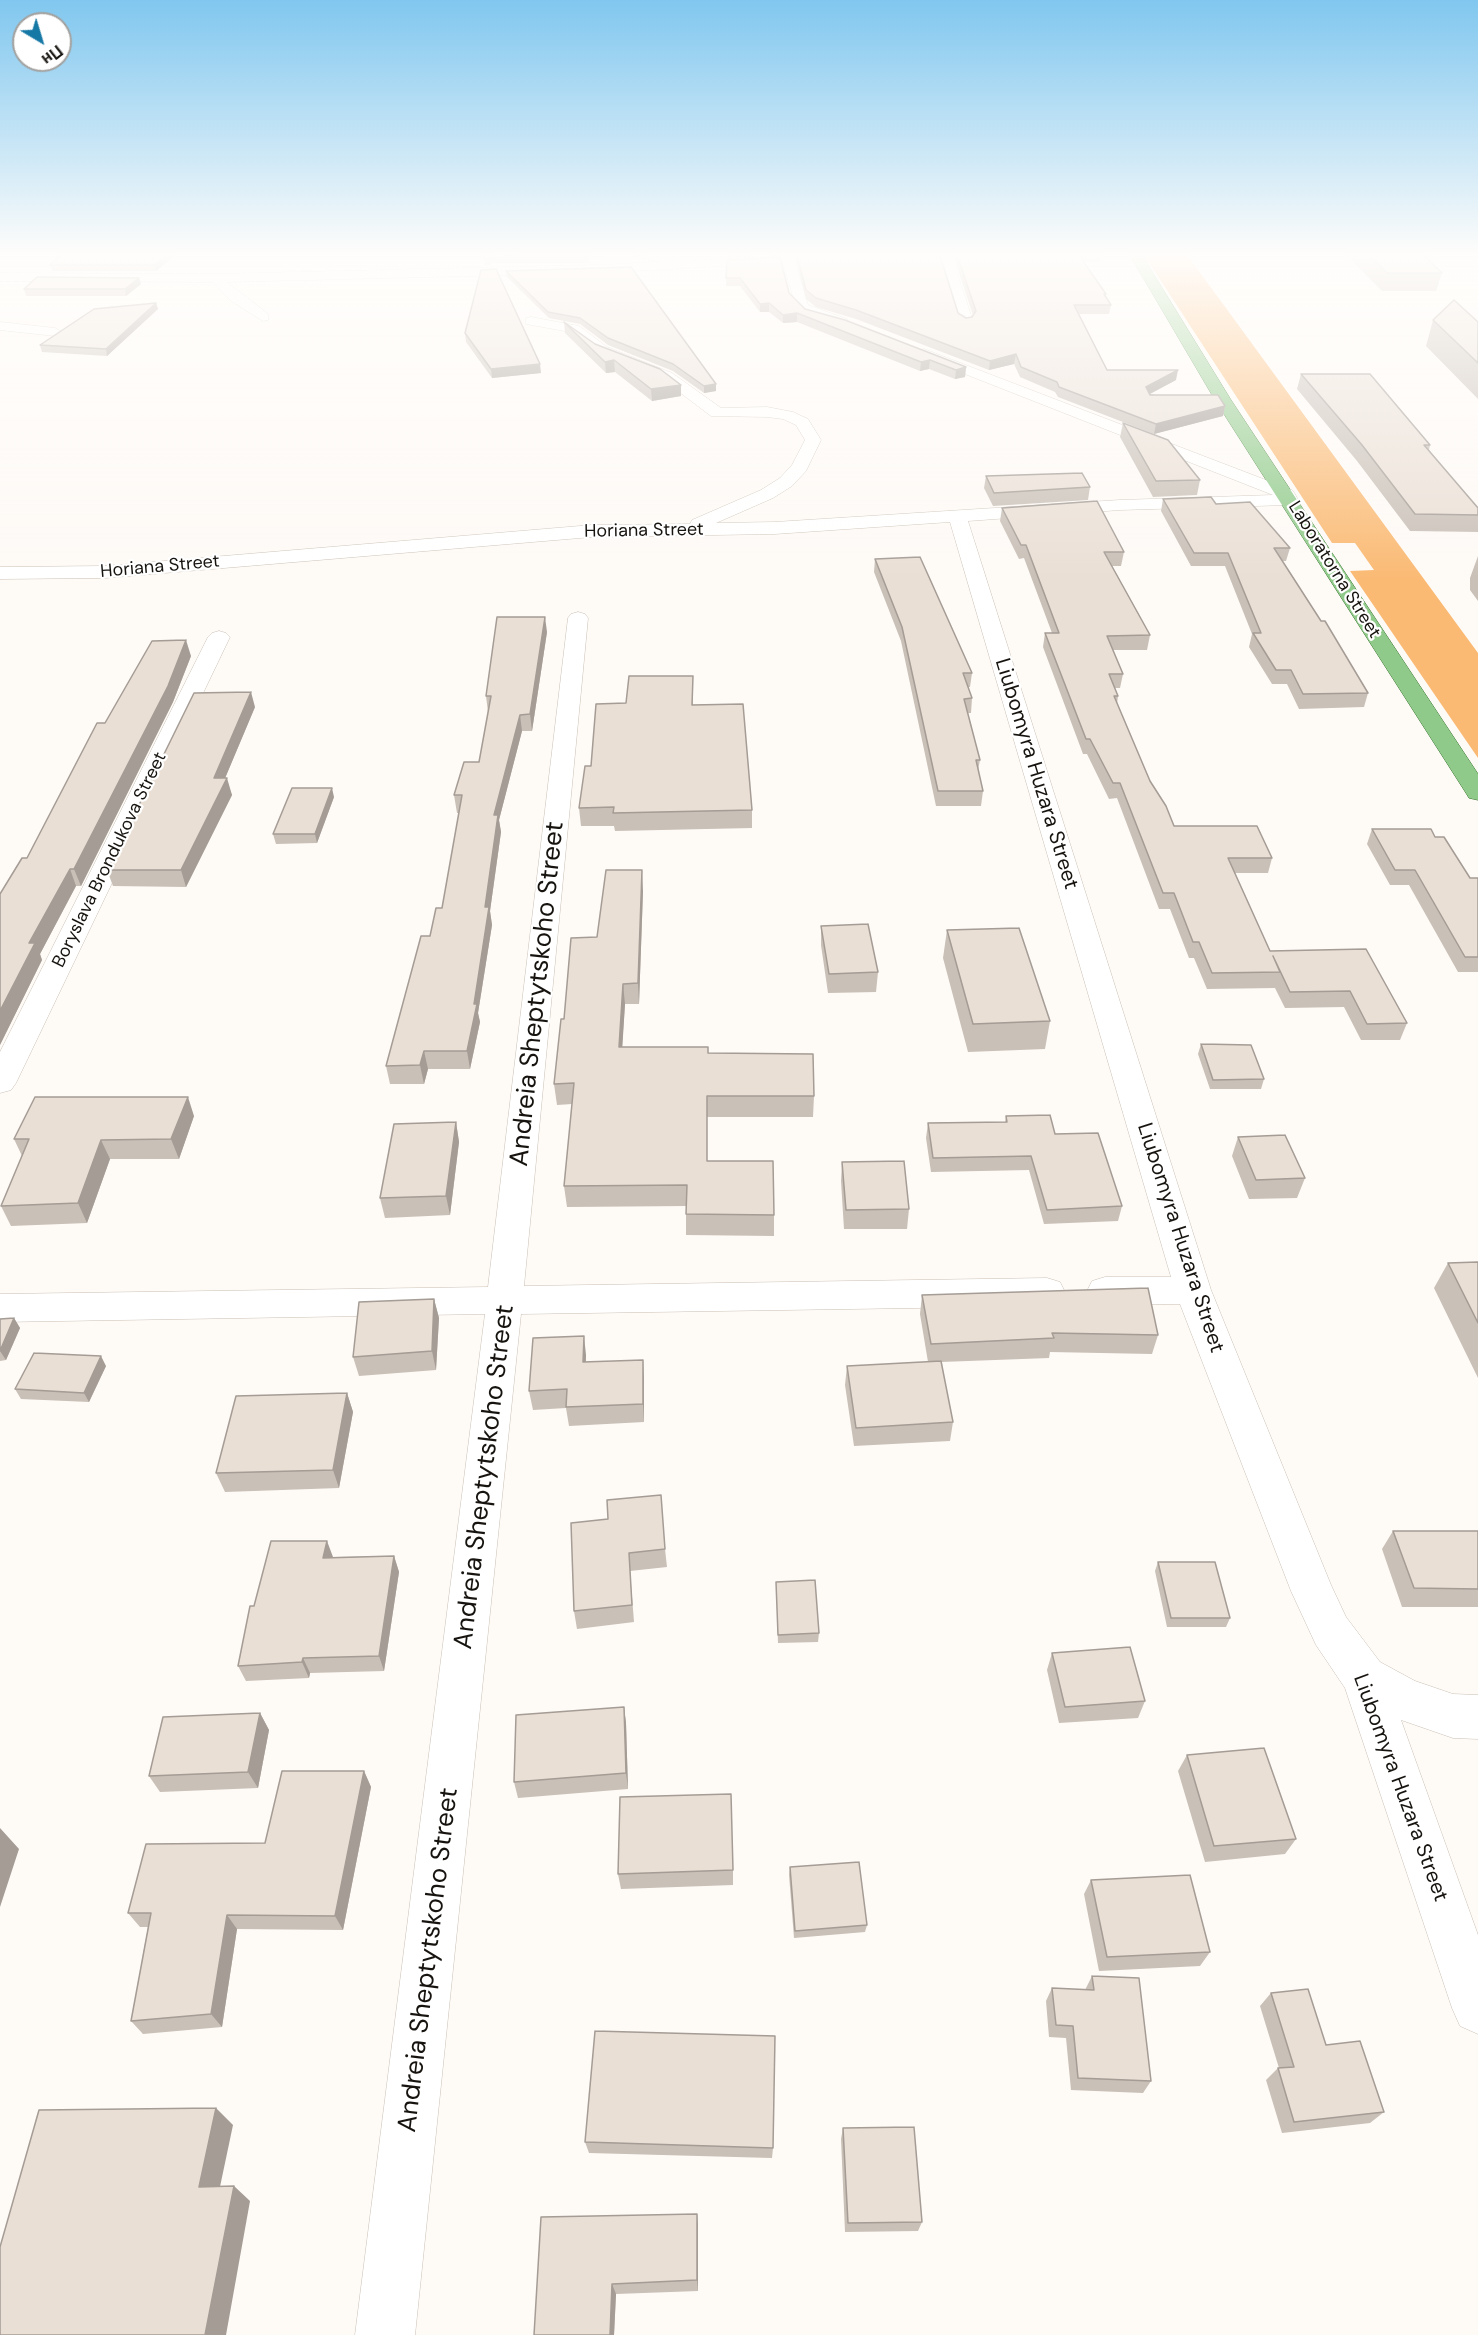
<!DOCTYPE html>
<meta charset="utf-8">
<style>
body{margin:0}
#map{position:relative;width:1478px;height:2335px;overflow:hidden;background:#fefaf6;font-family:"DM Sans",sans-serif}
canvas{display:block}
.north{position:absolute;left:12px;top:12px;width:60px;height:60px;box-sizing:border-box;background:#fff;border:2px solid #a2a19f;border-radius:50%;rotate:142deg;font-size:16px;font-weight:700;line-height:24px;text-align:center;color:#171410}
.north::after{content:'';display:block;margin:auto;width:21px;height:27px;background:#1678a5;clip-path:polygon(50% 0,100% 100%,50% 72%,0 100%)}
</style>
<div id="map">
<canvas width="1478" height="2335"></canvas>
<div class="north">Пн</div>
</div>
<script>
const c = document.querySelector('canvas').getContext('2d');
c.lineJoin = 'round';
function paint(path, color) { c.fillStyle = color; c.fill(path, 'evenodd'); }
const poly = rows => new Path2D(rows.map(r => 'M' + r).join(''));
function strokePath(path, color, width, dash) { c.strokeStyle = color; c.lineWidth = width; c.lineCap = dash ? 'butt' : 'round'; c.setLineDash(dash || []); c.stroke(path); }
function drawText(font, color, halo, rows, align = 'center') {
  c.font = font + ' "DM Sans",sans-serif'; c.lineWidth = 4.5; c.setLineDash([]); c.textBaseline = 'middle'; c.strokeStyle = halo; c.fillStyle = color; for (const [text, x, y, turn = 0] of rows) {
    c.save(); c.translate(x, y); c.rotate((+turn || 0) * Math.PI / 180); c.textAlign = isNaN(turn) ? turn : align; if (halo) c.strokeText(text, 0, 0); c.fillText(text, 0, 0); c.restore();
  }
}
paint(poly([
 [1142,252,1185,252,1478,653,1478,758,1350,571,1374,570,1355,543,1332,543]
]), '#faba74');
paint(poly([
 [630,252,636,252,662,263,658,264,630,252]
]), '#85e4f9');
const minor = poly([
 [780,252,792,252,808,305,847,319,847,325,837,325,797,310,783,263,592,273,227,282,268,314,268,320,263,321,231,301,213,282,0,281,0,273,216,274,592,265,781,256,780,252],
 [938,252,950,252,973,321,971,324,966,325,959,321,938,252],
 [531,317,579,326,607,347,672,373,721,408,767,407,793,412,808,419,821,440,806,471,792,486,773,498,716,523,775,522,1120,500,1273,495,919,356,917,353,919,350,924,349,1292,490,1295,494,1298,500,1289,505,1120,510,968,521,1211,1290,1331,1585,1346,1617,1380,1662,1415,1681,1453,1694,1478,1695,1478,1739,1453,1738,1401,1720,1478,1935,1478,2034,1460,2026,1452,2008,1345,1688,1316,1645,1291,1591,1180,1304,1105,1305,1092,1301,1087,1291,1092,1281,1105,1277,1171,1277,950,522,775,534,592,537,105,578,0,579,0,567,105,566,592,525,690,524,692,520,761,490,780,478,792,465,805,440,796,425,783,419,767,417,711,416,662,379,597,353,570,332,526,324,526,318,531,317],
 [0,322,55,328,62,332,55,336,0,330,0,322],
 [578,612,585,614,588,618,524,1286,1047,1278,1060,1282,1065,1292,1060,1302,1047,1306,521,1314,415,2335,355,2335,485,1314,0,1322,0,1294,488,1287,568,618,571,614,578,612],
 [219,631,226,633,230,637,16,1083,11,1090,0,1093,0,1052,208,637,212,633,219,631]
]);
const major = poly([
 [1128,252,1140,252,1231,400,1478,774,1478,800,1469,798,1466,793,1215,400,1128,252]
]);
strokePath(minor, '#cac0b5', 1);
strokePath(major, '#36732d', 1);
paint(minor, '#fff');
paint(major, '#90ca8a');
paint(poly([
 [64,252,179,252,156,271,52,271,50,265],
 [728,252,779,252,778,254,728,256],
 [794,252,939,252,958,313,966,318,972,317,973,315,952,252,1100,252,1101,254,1099,262,1084,262,1106,294,1106,297,1111,305,1109,314,1079,314,1107,370,1176,380,1150,394,1225,406,1223,416,1154,434,1058,397,1055,392,1020,377,1014,364,989,370,856,319,816,307,806,299],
 [1349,252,1420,252,1442,273,1436,291,1382,291,1348,257],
 [588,254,589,263,492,263,491,257],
 [484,259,491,259,491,265,485,265],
 [727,260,789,293,805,309,966,367,965,377,955,379,929,369,920,371,797,322,783,323,769,312,760,312,740,286,726,286],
 [631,267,716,391,704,393,673,371,608,345,580,324,549,318,507,277,506,271],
 [139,278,141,284,126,296,26,296,24,289],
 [156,303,158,309,107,356,42,352,40,345],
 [1433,320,1478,322,1478,399,1426,346],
 [564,322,595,344,681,396,652,401,615,372,606,373,565,333],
 [465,333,541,373,492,378,466,342],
 [1301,374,1430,445,1429,450,1478,508,1478,532,1410,531,1357,461,1297,389],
 [1123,423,1200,480,1197,495,1153,497,1120,437],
 [986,476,1090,487,1088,500,993,506,984,488],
 [1163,499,1216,504,1290,548,1286,561,1282,561,1368,693,1364,707,1299,709,1287,684,1272,684,1249,647,1252,634,1225,566,1191,566,1161,511],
 [1002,508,1124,552,1121,566,1112,566,1150,635,1147,650,1113,650,1123,674,1120,688,1115,688,1118,696,1117,704,1150,781,1174,826,1272,858,1268,873,1235,873,1270,951,1366,949,1407,1023,1400,1040,1361,1040,1344,1007,1285,1008,1275,988,1207,989,1194,958,1189,958,1170,909,1159,909,1117,798,1109,799,1087,754,1083,754,1043,647,1045,633,1052,633,1024,558,1019,559,1000,521],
 [1478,556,1478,601,1470,590,1470,578],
 [875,559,972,673,970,687,968,687,972,698,971,713,968,713,980,760,978,770,983,791,981,806,936,806,901,641,874,572],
 [547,632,532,731,522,731,499,820,501,832,490,911,492,925,478,1013,480,1022,470,1069,428,1069,424,1084,390,1084,386,1066,430,936,442,908,459,813,457,813,454,795,479,762,488,712,486,696],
 [191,656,173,702,81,886,76,886,40,954,42,960,0,1045,27,858,105,723],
 [693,693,693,705,752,810,752,828,615,831,614,826,581,826,579,808,591,766,626,703],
 [255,707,225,778,232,795,186,887,113,886,107,870],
 [334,797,317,843,276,844,273,834],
 [1372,829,1435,837,1470,878,1478,878,1478,972,1458,972,1409,885,1390,885,1367,844],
 [643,891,639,1004,625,1004,622,1047,708,1053,814,1096,813,1117,707,1117,707,1161,774,1215,774,1236,686,1235,686,1206,567,1207,564,1186,572,1104,557,1105,554,1084,564,1019,597,937],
 [821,926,878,972,876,992,828,993,821,945],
 [947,930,1050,1021,1045,1049,968,1052,943,958],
 [1201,1044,1264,1079,1261,1089,1210,1089,1198,1054],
 [194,1116,179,1159,110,1159,87,1223,11,1226,1,1206,22,1156,14,1139],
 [1006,1116,1055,1134,1122,1206,1118,1221,1044,1224,1029,1170,931,1172,926,1138,928,1123,1005,1122],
 [456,1122,459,1142,450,1215,385,1218,380,1198],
 [1238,1137,1305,1178,1297,1198,1249,1199,1232,1156],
 [842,1162,909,1209,907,1229,844,1229,841,1181],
 [1478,1262,1478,1378,1434,1288,1448,1263],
 [922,1295,1158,1335,1152,1354,1050,1352,1049,1358,941,1362,953,1422,950,1441,854,1446,845,1385,847,1366,928,1362,920,1314],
 [434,1299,439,1318,436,1370,359,1376,353,1357],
 [14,1318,20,1328,6,1360,0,1361,0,1319],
 [586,1355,586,1362,644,1379,644,1422,569,1426,566,1408,533,1410,529,1391],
 [106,1366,89,1402,21,1399,15,1389],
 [347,1393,353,1412,339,1488,225,1492,216,1473],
 [571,1523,665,1549,667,1567,630,1571,634,1622,577,1629,574,1611],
 [1393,1531,1478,1531,1478,1607,1402,1607,1382,1549],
 [394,1556,399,1572,384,1671,310,1673,309,1678,246,1681,238,1666,254,1606,333,1557],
 [1158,1562,1230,1618,1226,1627,1167,1627,1155,1571],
 [776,1582,819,1633,818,1642,778,1643],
 [1052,1653,1145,1701,1138,1718,1059,1723,1047,1670],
 [624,1707,626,1723,628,1789,518,1798,514,1782],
 [260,1713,269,1730,258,1788,160,1792,149,1776],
 [1187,1755,1296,1839,1285,1854,1205,1862,1178,1771],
 [364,1771,371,1787,343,1930,237,1929,222,2027,143,2034,131,2021,148,1927,140,1927,128,1913,265,1843],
 [790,1867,867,1925,865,1932,794,1938,789,1875],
 [733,1870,733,1885,621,1889,618,1874],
 [1091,1880,1210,1952,1200,1966,1099,1971,1084,1894],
 [1092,1976,1151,2081,1143,2093,1071,2090,1066,2038,1049,2037,1046,2001,1052,1988,1085,1990],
 [1271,1993,1384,2112,1370,2123,1282,2133,1266,2080,1278,2068,1279,2068,1260,2006],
 [843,2128,922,2222,918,2231,845,2232,841,2139],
 [585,2142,773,2148,772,2158,589,2153],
 [697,2214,698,2226,698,2291,616,2294,614,2335,534,2335]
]), '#c9c0b7');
paint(poly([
 [171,252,179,252,156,271,154,265],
 [139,278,141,284,126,296,125,289],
 [156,303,158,309,107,356,106,349],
 [769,303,769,312,760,312,760,304],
 [797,313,797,322,783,323,783,315],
 [1016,354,1014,364,989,370,990,361],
 [614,360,615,372,606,373,605,362],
 [930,360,929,369,920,371,921,362],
 [540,364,541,373,492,378,491,369],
 [966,367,965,377,955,379,956,370],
 [1178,370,1176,380,1144,397,1146,387],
 [716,384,716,391,704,393,704,386],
 [681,385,681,396,652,401,651,389],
 [1225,406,1223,416,1154,434,1156,424],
 [545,617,547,632,532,731,530,714],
 [186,640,191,656,173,702,81,886,74,869],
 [251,692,255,707,218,795,214,778],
 [520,715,522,731,499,820,501,832,490,911,492,925,478,1013,480,1022,470,1069,467,1051,474,1004,485,907,494,815],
 [227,778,232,795,186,887,181,870],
 [332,788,334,797,317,843,315,834],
 [70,869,76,886,40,954,42,960,0,1045,0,1011,29,943],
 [642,870,643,891,639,1004,638,983],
 [623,984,625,1004,621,1068,619,1047],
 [424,1051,428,1069,424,1084,420,1065],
 [188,1097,194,1116,179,1159,171,1139],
 [456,1122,459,1142,450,1215,446,1196],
 [101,1140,110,1159,87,1223,78,1203],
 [434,1299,439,1318,436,1370,432,1351],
 [14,1318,20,1328,6,1360,0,1351],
 [584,1336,586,1355,585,1381,583,1362],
 [101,1356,106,1366,89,1402,84,1393],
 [643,1360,644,1379,644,1422,643,1404],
 [347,1393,353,1412,339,1488,333,1470],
 [327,1541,333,1557,329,1574,323,1558],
 [394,1556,399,1572,384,1671,379,1656],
 [303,1658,310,1673,309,1678,302,1662],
 [624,1707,626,1723,628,1789,626,1773],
 [260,1713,269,1730,258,1788,248,1772],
 [364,1771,371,1787,343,1930,335,1916],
 [0,1828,19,1849,0,1907],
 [227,1915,237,1929,222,2027,211,2014],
 [216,2108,233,2125,217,2201,199,2187],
 [234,2186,250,2201,226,2335,205,2335],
 [697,2214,698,2226,698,2291,697,2280],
 [612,2284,616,2294,614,2335,610,2335]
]), '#a49c95');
const building = poly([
 [64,252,171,252,154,265,50,265,64,252],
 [486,252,488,252,491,259,484,259,486,252],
 [796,252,939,252,958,313,966,318,972,317,976,311,956,252,1100,252,1101,254,1078,254,1106,294,1104,294,1111,305,1074,305,1107,370,1178,370,1146,387,1150,395,1218,395,1225,406,1156,424,1059,387,1057,382,1021,367,1016,354,990,361,856,310,816,298,806,290,796,252],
 [1366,252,1420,252,1442,273,1387,273,1366,252],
 [588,254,588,257,491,257,588,254],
 [780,257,789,293,805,309,845,320,966,367,956,370,930,360,921,362,797,313,783,315,769,303,760,304,740,278,726,278,727,260,780,257],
 [631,267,716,384,704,386,673,364,608,338,580,318,548,312,506,271,631,267],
 [496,269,540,364,491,369,465,333,481,270,496,269],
 [37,277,139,278,125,289,24,289,37,277],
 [1454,300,1478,322,1478,363,1433,320,1454,300],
 [156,303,106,349,40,345,94,309,156,303],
 [564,322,595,344,660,369,681,385,651,389,614,360,605,362,564,322],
 [1301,374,1370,374,1430,445,1424,445,1478,508,1478,515,1415,514,1362,445,1301,374],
 [1123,423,1168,440,1200,480,1156,481,1123,423],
 [1082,473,1090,487,994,493,986,476,1082,473],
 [1211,497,1216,504,1250,502,1290,548,1274,548,1321,621,1325,621,1368,693,1303,694,1291,670,1276,670,1253,633,1261,633,1228,553,1194,553,1163,499,1211,497],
 [1097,501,1124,552,1104,552,1150,635,1107,636,1123,674,1109,674,1118,696,1114,696,1150,781,1166,806,1174,826,1257,826,1272,858,1228,858,1270,951,1366,949,1407,1023,1367,1024,1350,991,1290,992,1273,956,1280,972,1212,973,1199,942,1193,942,1174,893,1163,893,1120,783,1113,783,1090,739,1086,739,1045,633,1059,633,1026,545,1021,545,1002,508,1097,501],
 [920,557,972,673,963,673,972,698,964,699,980,760,976,760,983,791,938,791,902,627,875,559,920,557],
 [497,617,545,617,530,714,520,715,494,815,498,815,485,907,489,907,474,1004,477,1004,467,1051,424,1051,420,1065,386,1066,421,936,430,936,436,908,442,908,462,795,454,795,464,762,479,762,491,696,486,696,497,617],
 [186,640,168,686,74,869,70,869,29,943,35,943,0,1011,0,894,22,858,27,858,97,723,105,723,152,641,186,640],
 [629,676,693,676,692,705,743,704,752,810,613,813,614,807,579,808,585,766,591,766,596,704,626,703,629,676],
 [251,692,214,778,227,778,181,870,107,870,194,693,251,692],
 [292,788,332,788,315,834,273,834,292,788],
 [1372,829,1431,829,1435,837,1444,837,1470,878,1478,878,1478,957,1465,957,1415,870,1395,870,1372,829],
 [606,870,642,870,638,983,623,984,619,1047,708,1047,708,1053,813,1054,814,1096,707,1096,707,1161,773,1161,774,1215,686,1214,687,1185,564,1186,574,1083,554,1084,561,1019,564,1019,571,938,597,937,606,870],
 [868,924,878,972,829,974,821,926,868,924],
 [1019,928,1050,1021,973,1024,947,930,1019,928],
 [1201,1044,1251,1045,1264,1079,1213,1080,1201,1044],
 [35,1097,188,1097,171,1139,101,1140,78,1203,1,1206,29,1139,14,1139,35,1097],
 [1050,1115,1055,1134,1098,1133,1122,1206,1047,1210,1031,1156,933,1158,928,1123,1007,1122,1006,1116,1050,1115],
 [456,1122,446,1196,380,1198,394,1124,456,1122],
 [1285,1135,1305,1178,1256,1180,1238,1137,1285,1135],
 [904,1161,909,1209,846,1210,842,1162,904,1161],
 [1478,1262,1478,1323,1448,1263,1478,1262],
 [1148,1288,1158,1335,1052,1333,1054,1338,931,1344,922,1295,1148,1288],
 [434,1299,432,1351,353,1357,359,1302,434,1299],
 [14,1318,0,1351,0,1319,14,1318],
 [584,1336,583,1362,643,1360,643,1404,566,1407,567,1389,529,1391,533,1338,584,1336],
 [34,1353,101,1356,84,1393,15,1389,34,1353],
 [941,1361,953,1422,856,1428,847,1366,941,1361],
 [347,1393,333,1470,216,1473,236,1396,347,1393],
 [661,1495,665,1549,629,1553,632,1605,574,1611,571,1523,608,1519,607,1500,661,1495],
 [1393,1531,1478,1531,1478,1589,1414,1588,1393,1531],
 [271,1541,327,1541,323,1558,394,1556,379,1656,303,1658,302,1662,238,1666,250,1606,254,1606,271,1541],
 [1158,1562,1215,1562,1230,1618,1171,1618,1158,1562],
 [815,1580,819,1633,778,1635,776,1582,815,1580],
 [1130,1647,1145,1701,1065,1707,1052,1653,1130,1647],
 [624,1707,626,1773,514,1782,516,1715,624,1707],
 [260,1713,248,1772,149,1776,163,1717,260,1713],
 [1264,1748,1296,1839,1214,1846,1187,1755,1264,1748],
 [282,1771,364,1771,335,1916,227,1915,211,2014,131,2021,151,1913,128,1913,146,1844,265,1843,282,1771],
 [731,1794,733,1870,618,1874,620,1797,731,1794],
 [859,1862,867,1925,795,1931,790,1867,859,1862],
 [1190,1875,1210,1952,1107,1957,1091,1880,1190,1875],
 [1092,1976,1139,1978,1151,2081,1078,2078,1073,2026,1056,2025,1052,1988,1094,1990,1092,1976],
 [1308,1989,1326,2045,1360,2041,1384,2112,1294,2122,1278,2068,1294,2067,1271,1993,1308,1989],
 [595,2031,775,2036,773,2148,585,2142,595,2031],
 [216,2108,199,2187,234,2186,205,2335,0,2335,0,2247,39,2110,216,2108],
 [914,2127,922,2222,848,2223,843,2128,914,2127],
 [697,2214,697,2280,612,2284,610,2335,534,2335,541,2217,697,2214]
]);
paint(building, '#eadfd5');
strokePath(building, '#a49c95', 1.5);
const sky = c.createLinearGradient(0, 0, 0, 579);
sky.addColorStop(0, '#80c7ef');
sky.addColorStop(0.44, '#fffdfb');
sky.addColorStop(1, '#fffdfb00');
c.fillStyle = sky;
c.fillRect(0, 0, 1478, 579);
drawText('18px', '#171410', '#fff', [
 ["Horiana Street",644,531,-1],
 ["Horiana Street",160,567,-5],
 ["Laboratorna Street",1334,570,58],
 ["Boryslava Brondukova Street",110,860,-64]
]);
drawText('21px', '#171410', '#fff', [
 ["Liubomyra Huzara Street",1036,774,73],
 ["Liubomyra Huzara Street",1180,1238,72],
 ["Liubomyra Huzara Street",1400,1788,70]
]);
drawText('26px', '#171410', '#fff', [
 ["Andreia Sheptytskoho Street",538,994,-84],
 ["Andreia Sheptytskoho Street",485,1477,-83],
 ["Andreia Sheptytskoho Street",429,1960,-83]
]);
</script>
